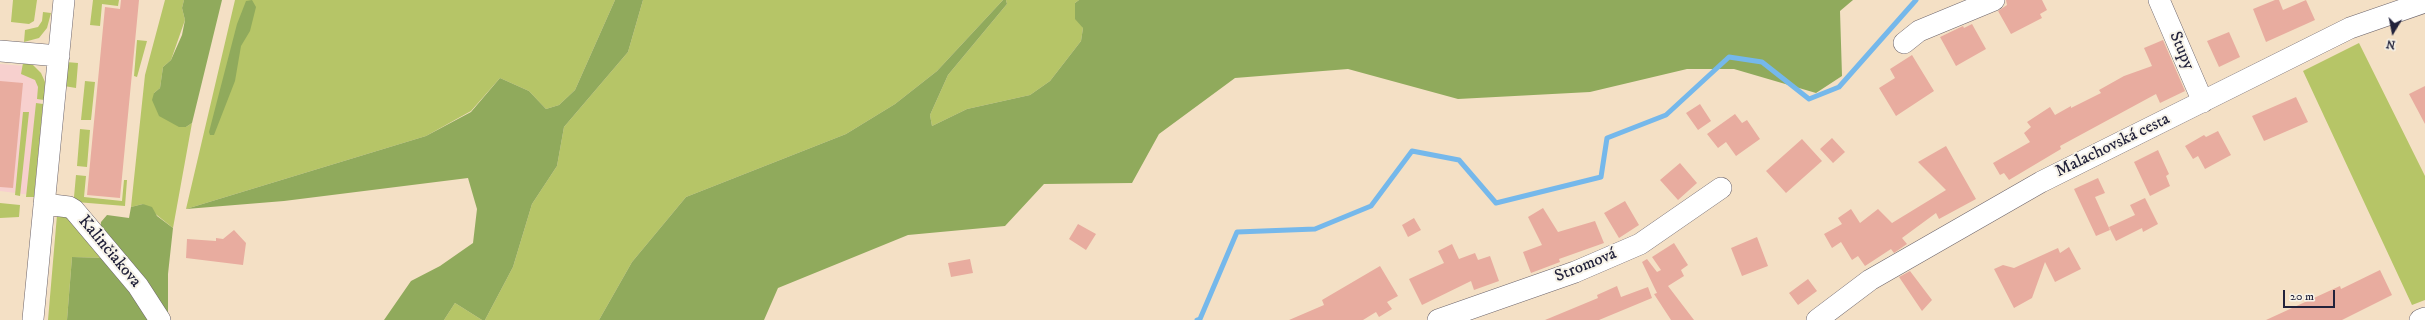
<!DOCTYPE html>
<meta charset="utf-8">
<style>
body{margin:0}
#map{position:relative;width:2425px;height:320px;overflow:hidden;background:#f4e0c5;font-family:"IM FELL DW Pica",serif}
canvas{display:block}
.north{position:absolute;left:2373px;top:12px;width:40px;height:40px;-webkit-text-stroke:3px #f7f3e8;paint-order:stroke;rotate:190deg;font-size:11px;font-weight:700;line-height:16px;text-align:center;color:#22223b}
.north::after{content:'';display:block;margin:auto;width:14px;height:18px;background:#22223b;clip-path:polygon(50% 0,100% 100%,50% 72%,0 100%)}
.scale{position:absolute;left:2283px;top:290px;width:52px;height:18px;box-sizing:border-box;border:2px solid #22223b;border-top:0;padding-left:5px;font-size:12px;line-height:14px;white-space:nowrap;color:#22223b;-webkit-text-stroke:3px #f7f3e8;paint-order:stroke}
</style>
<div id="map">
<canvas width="2425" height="320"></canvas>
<div class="north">N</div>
<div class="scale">20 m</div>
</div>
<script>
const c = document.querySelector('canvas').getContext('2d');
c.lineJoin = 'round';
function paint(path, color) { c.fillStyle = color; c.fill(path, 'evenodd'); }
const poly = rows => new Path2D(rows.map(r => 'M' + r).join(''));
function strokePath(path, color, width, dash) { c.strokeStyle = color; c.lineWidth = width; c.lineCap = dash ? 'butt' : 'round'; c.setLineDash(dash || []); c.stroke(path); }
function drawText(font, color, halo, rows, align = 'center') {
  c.font = font + ' "IM FELL DW Pica",serif'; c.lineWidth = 4; c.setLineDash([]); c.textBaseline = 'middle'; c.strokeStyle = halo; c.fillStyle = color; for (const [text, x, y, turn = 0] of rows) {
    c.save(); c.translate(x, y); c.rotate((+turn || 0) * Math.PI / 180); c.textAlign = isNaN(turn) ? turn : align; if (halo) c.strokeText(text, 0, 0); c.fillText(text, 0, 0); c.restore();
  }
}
paint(poly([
 [0,64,26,66,42,87,31,195,0,191]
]), '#f7d0ce');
paint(poly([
 [13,0,37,0,34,21,29,24,11,22],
 [93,0,119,0,118,6,102,4,100,26,90,25],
 [165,0,184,0,182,8,185,20,171,60,163,67,160,88,154,93,186,127,192,123,173,228,143,204,131,207,145,75],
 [235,0,615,0,575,90,559,105,546,109,529,91,500,78,471,111,426,136,186,209],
 [643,0,1003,0,937,71,895,104,846,134,686,197,632,262,599,320,485,320,513,267,532,204,557,166,564,127,628,52],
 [1006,0,1079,0,1075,3,1083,28,1081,41,1050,81,1030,95,967,109,932,126,930,115,948,75,1007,4],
 [43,12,51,13,47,28,39,38,24,42,25,30,38,27,42,21],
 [137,40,147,41,137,77,134,76],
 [2359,43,2425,176,2425,300,2412,305,2303,71],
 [66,62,78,63,76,88,64,86],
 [23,63,33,65,41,73,45,82,44,100,37,99,38,87,35,80,21,74],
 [85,81,95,82,91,120,81,120],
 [36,103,43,104,34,197,26,197],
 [23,112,29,112,20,196,15,195],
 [80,129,90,130,87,167,77,166],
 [76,175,86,176,84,197,122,201,124,180,127,180,125,206,76,202,74,197],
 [0,203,20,205,19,217,0,218],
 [61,210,109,258,72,257,67,320,48,320,57,215],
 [455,303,482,320,444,320]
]), '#b6c567');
paint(poly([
 [184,0,222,0,192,123,186,127,179,127,159,116,152,100,154,93,160,88,163,67,171,60,182,35,185,20,182,8],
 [252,0,256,7,250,31,241,46,235,81,214,135,210,135,209,132,237,24,246,1],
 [615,0,643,0,628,52,564,127,557,166,532,204,513,267,485,320,482,320,455,303,444,320,384,320,411,281,440,266,473,243,477,209,468,178,284,201,186,209,426,136,471,112,500,78,529,91,546,109,559,105,575,90],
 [1003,0,1006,0,1007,4,948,75,930,115,932,126,967,109,1030,95,1050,81,1081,41,1083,28,1075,19,1075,3,1079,0,1853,0,1840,11,1842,76,1816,93,1734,69,1687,69,1590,92,1458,99,1348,69,1235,78,1159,134,1132,183,1044,184,1005,226,908,235,778,288,764,320,599,320,632,262,686,197,846,134,895,104,937,71],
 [143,204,152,207,157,216,173,228,168,274,168,320,100,231,101,222,107,215,129,218,131,207],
 [72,257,109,258,152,320,67,320]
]), '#90aa5c');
strokePath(poly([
 [1197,320,1200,319,1237,232,1315,229,1371,206,1412,151,1459,160,1496,203,1601,177,1607,138,1666,115,1729,57,1762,62,1809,99,1839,87,1916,0]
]), '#75b8eb', 5);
paint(poly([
 [121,0,139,0,120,198,87,195,105,7,120,9],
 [2006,0,2042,0,2047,10,2040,14,2042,18,2011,34,1998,11,2007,5],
 [2275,0,2279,0,2283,10,2306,0,2315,20,2266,42,2253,9],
 [1972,24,1986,49,1956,66,1940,37,1963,26,1964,28],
 [2229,32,2240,57,2219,67,2207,41],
 [2163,40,2185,91,2160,103,2156,94,2060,146,2061,149,2009,180,2004,173,2000,175,1993,163,2030,142,2024,133,2031,127,2027,122,2050,107,2055,115,2071,106,2071,108,2101,93,2099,90,2124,76,2152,66,2144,48],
 [1912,55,1934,91,1896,116,1879,88,1895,78,1890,69],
 [0,81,23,83,13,188,0,187],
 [2425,86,2425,124,2409,94],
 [2296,97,2308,122,2264,141,2252,116],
 [1700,104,1711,121,1698,130,1686,113],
 [1735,114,1742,123,1747,120,1760,139,1736,156,1726,142,1718,148,1707,134],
 [2218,131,2231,155,2205,169,2198,156,2193,159,2185,146,2204,135,2206,137],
 [1832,138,1845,152,1833,163,1820,149],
 [1802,139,1822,161,1786,193,1766,171],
 [1946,146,1976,199,1939,219,1936,213,1902,238,1907,244,1894,253,1891,249,1865,266,1858,256,1852,260,1841,242,1832,248,1824,234,1842,224,1838,218,1851,209,1860,223,1878,209,1892,223,1946,190,1918,162],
 [2158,150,2169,174,2166,176,2170,186,2150,196,2134,162],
 [1680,163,1697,183,1678,200,1660,180],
 [2098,178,2105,193,2095,197,2110,230,2096,236,2074,189],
 [2145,198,2158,224,2143,232,2142,228,2116,241,2109,227,2135,215,2130,205],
 [1625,201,1639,225,1619,238,1604,213],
 [1543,208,1558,232,1595,221,1604,243,1559,259,1560,262,1531,273,1523,252,1542,245,1528,217],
 [1414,218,1421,230,1408,237,1402,225],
 [1078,224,1096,234,1086,250,1069,239],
 [234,230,246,243,243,265,186,258,187,239,216,241,216,238,223,239],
 [1757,237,1768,266,1742,276,1731,248],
 [1674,243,1688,265,1681,270,1684,276,1668,286,1694,320,1671,320,1654,294,1657,293,1642,262,1647,259,1657,272,1661,270,1652,257],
 [1452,244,1459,259,1475,253,1478,260,1490,256,1499,281,1474,290,1471,281,1422,305,1409,279,1444,263,1438,251],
 [2069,247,2081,269,2055,282,2045,262,2032,298,2014,308,1994,269,2003,265,2014,268,2058,248,2060,253],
 [970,259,973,273,951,277,948,263],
 [1380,266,1398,296,1387,302,1392,309,1379,317,1376,312,1363,320,1289,320,1324,305,1322,300],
 [2380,270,2392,295,2342,320,2266,320,2340,286,2341,289],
 [1910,271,1932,300,1922,311,1899,277],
 [1808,279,1817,291,1798,305,1789,293],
 [1617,286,1621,297,1648,287,1652,298,1599,320,1545,320,1598,298,1597,295]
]), '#e8ac9f');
const minor = poly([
 [2159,0,2203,102],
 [1904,43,1919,31,1994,0],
 [0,51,59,56],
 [44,204,69,207,74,210,138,286,160,320],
 [33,319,64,0],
 [1438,320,1575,272,1640,244,1721,188],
 [1817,320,1870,280,2041,182,2350,28,2425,2],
 [2420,320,2425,318]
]);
strokePath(minor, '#6c646b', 22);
strokePath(minor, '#fff', 21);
drawText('17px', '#22223b', '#f7f3e8', [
 ["Stupy",2181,51,67],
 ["Malachovská cesta",2113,146,-26],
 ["Kalinčiakova",109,252,50],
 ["Stromová",1586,266,-22]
]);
</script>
